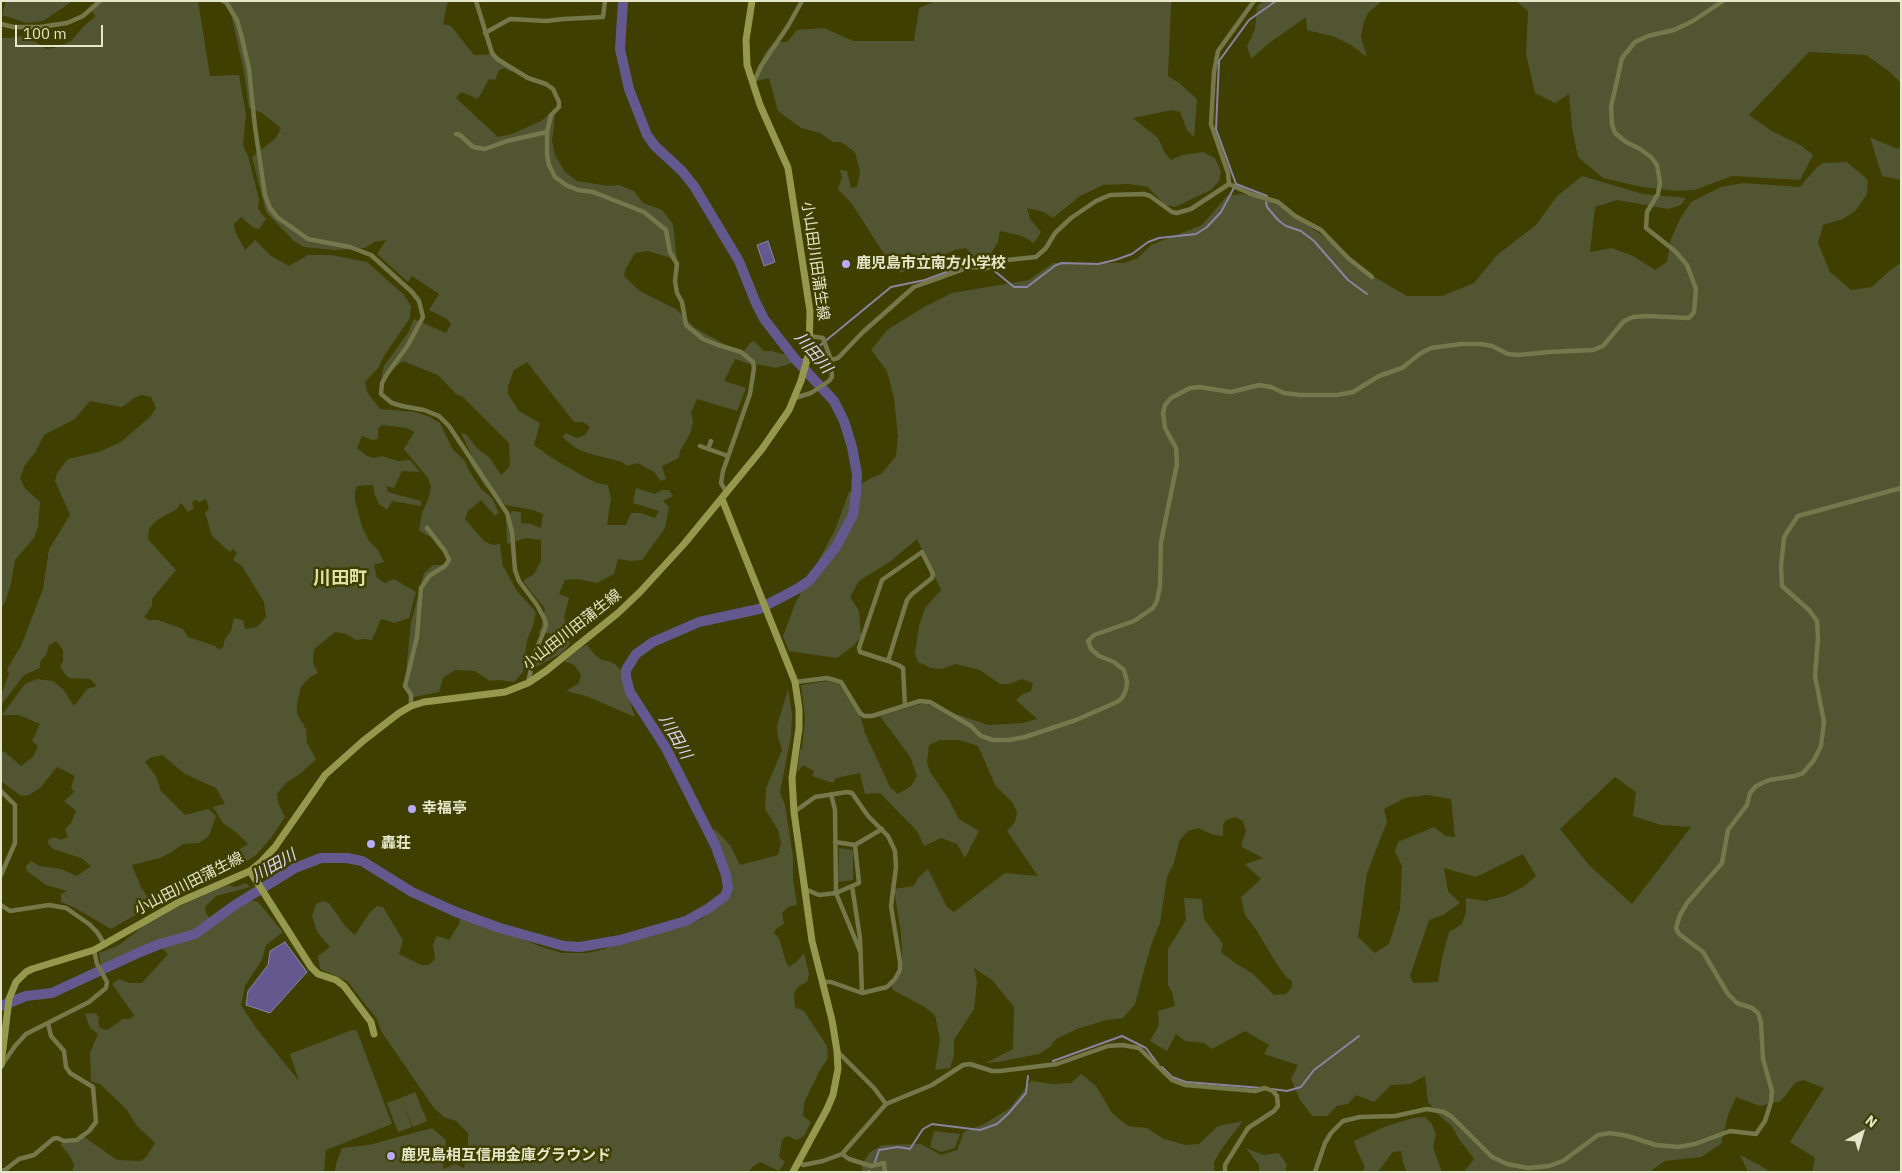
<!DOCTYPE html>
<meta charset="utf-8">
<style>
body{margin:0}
#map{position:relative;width:1902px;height:1173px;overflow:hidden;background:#3e3f01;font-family:"IBM Plex Sans",sans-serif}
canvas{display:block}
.frame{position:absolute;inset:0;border:2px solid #e4e7ca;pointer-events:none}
.north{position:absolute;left:1837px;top:1108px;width:50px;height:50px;-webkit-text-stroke:4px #3e3f01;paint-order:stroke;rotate:39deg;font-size:14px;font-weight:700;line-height:20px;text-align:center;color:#e4e7ca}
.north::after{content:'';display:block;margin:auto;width:18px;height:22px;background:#e4e7ca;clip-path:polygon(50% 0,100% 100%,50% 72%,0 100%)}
.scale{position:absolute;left:15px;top:25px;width:88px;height:22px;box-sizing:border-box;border:2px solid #e4e7ca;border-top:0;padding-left:6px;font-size:15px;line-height:18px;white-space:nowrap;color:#e4e7ca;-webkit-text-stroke:4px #3e3f01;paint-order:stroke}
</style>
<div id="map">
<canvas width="1902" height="1173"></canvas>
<div class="frame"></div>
<div class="north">N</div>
<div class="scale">100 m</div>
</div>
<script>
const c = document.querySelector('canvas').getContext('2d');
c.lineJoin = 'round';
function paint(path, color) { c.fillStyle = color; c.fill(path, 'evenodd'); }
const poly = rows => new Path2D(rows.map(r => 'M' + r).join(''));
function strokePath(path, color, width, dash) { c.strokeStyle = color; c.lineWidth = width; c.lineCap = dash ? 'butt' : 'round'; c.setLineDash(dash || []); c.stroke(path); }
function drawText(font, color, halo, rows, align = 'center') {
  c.font = font + ' "IBM Plex Sans","Noto Sans JP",sans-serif'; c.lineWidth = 5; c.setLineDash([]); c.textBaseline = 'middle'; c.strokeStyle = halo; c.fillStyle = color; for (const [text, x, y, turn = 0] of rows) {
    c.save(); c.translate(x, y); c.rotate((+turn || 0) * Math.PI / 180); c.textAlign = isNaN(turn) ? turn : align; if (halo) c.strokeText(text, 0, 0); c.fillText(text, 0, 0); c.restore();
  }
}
paint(poly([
 [6,1,73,1,43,21,27,23,2,15],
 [99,1,198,1,210,76,239,75,246,114,243,145,248,156,259,199,258,209,266,219,259,229,254,228,241,217,234,224,235,231,245,250,255,240,271,256,289,266,308,255,331,255,367,262,403,294,411,306,410,318,384,356,379,367,365,382,367,392,380,409,416,412,430,417,440,423,453,450,464,460,470,472,481,489,492,498,499,513,495,516,481,500,468,511,465,519,485,542,493,545,500,544,503,566,517,591,536,612,533,626,527,640,523,672,514,682,499,680,490,681,475,671,455,670,443,678,439,692,409,698,406,681,407,661,411,623,424,573,433,565,445,565,449,560,435,537,426,535,419,530,422,513,429,497,431,487,428,478,404,449,414,432,407,428,382,425,378,429,378,439,372,440,362,436,357,448,367,456,374,458,382,456,398,461,410,460,420,472,402,471,394,488,386,486,388,492,421,501,421,506,392,501,387,510,379,504,375,496,373,485,357,486,355,492,355,500,362,527,369,541,378,550,384,562,374,565,377,578,385,583,394,579,416,592,409,618,394,623,381,619,372,640,363,639,356,640,346,634,335,632,314,649,313,663,318,673,309,678,301,687,297,704,297,714,306,729,307,743,316,759,300,774,287,782,277,794,279,805,285,817,271,838,256,855,238,867,224,873,216,871,225,857,234,855,238,850,248,844,238,834,223,823,213,807,225,804,216,788,185,774,162,755,150,758,145,762,156,776,161,791,185,815,208,809,216,816,209,836,199,843,183,844,170,853,160,858,132,865,141,887,148,897,160,901,111,929,75,908,61,902,61,894,67,891,46,885,27,871,26,866,31,861,39,866,61,869,77,876,91,866,81,858,53,849,48,843,49,839,55,837,60,840,68,837,65,829,71,823,76,811,64,801,74,792,71,787,75,776,57,767,40,788,29,795,21,796,1,781,1,751,5,752,21,766,33,757,38,746,32,741,40,724,19,715,2,715,25,684,37,679,53,681,63,689,74,706,87,689,97,686,90,679,69,678,64,673,60,665,63,662,63,650,56,641,49,645,47,653,40,662,40,668,24,675,1,705,1,695,9,674,7,669,21,646,43,589,49,549,70,515,55,481,57,473,68,459,99,452,121,442,150,417,156,408,151,397,142,395,134,398,122,407,90,401,75,419,44,435,35,453,25,465,20,478,25,488,40,502,38,527,34,538,15,560,11,584,5,602,1,608,1,35,2,38,10,38,21,36,36,42,46,49,54,48,71,41,85,25,96,16,92,12],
 [206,499,209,508,205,513,212,536,230,552,233,549,237,553,233,560,242,566,248,576,264,602,265,610,266,617,257,627,245,629,243,620,234,618,231,631,225,639,223,647,219,650,215,646,188,637,183,629,158,620,149,620,144,617,152,606,152,599,176,570,148,539,149,529,157,520,177,509,181,503,188,512,194,508,192,503,195,500,199,502],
 [228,1,448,1,443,24,451,26,474,55,495,54,506,62,512,72,504,68,499,70,495,80,489,79,478,99,461,92,456,98,498,137,512,134,541,121,555,109,554,127,552,140,555,155,565,172,577,181,609,186,619,185,634,191,643,203,662,210,673,224,677,260,648,251,635,253,625,270,624,276,640,291,676,309,695,328,737,351,744,351,750,343,754,341,764,351,772,351,789,356,792,363,776,368,762,365,749,364,735,359,724,381,746,388,737,411,697,399,691,412,693,422,690,434,680,451,679,458,662,466,666,479,661,481,654,472,638,463,627,466,622,462,587,453,576,448,562,437,566,433,577,438,585,435,590,427,583,422,574,422,527,362,514,370,508,386,508,394,519,411,540,423,534,445,552,458,583,476,597,483,608,485,611,498,607,525,626,525,631,513,640,513,655,518,659,511,633,503,636,488,655,494,662,490,669,490,673,496,663,501,669,507,665,528,642,560,631,561,618,559,614,574,597,583,577,579,565,580,559,594,569,598,564,618,570,636,569,645,562,653,529,671,529,663,547,648,558,643,560,638,549,633,538,634,541,628,545,609,523,581,534,574,541,561,541,540,526,538,507,544,506,519,512,511,521,512,521,523,531,524,541,528,543,514,533,510,506,505,485,486,470,463,473,458,461,433,466,434,477,448,490,458,501,475,510,466,509,443,462,396,456,394,438,375,403,361,381,378,384,366,408,333,414,319,446,333,451,324,447,319,429,310,439,294,412,276,408,282,377,254,386,240,374,242,365,248,335,250,304,247,294,241,266,212,252,157,276,138,281,128,262,113,249,108,244,72],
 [935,1,1172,1,1171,5,1168,76,1179,83,1197,99,1194,137,1187,130,1180,112,1172,110,1133,118,1158,138,1165,153,1171,160,1183,155,1203,152,1215,158,1221,172,1219,181,1211,190,1175,207,1165,205,1148,187,1129,184,1103,185,1080,196,1053,218,1044,212,1027,208,1030,219,1041,232,1034,243,1022,236,1000,231,998,242,992,252,977,260,966,248,955,250,935,259,913,266,901,273,891,265,852,204,838,189,842,177,840,170,847,171,851,188,857,187,860,171,855,152,841,142,833,142,820,133,801,128,778,111,769,78,757,81,758,68,765,53,774,42,787,42,797,30,824,28,853,41,914,41,919,8],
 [1264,1,1382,1,1368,13,1364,22,1361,37,1367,57,1351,45,1335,37,1307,30,1306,17,1268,44,1251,59,1247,46,1255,29,1257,6],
 [1516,1,1901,1,1901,83,1890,72,1866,55,1809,52,1749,115,1770,130,1802,146,1813,155,1800,180,1732,176,1695,190,1678,191,1642,187,1603,178,1578,157,1572,128,1569,94,1555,103,1535,93,1526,54,1528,11],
 [1870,137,1897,149,1901,147,1901,180,1882,176],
 [1847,162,1868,180,1867,194,1855,211,1843,219,1823,225,1818,243,1830,272,1851,290,1872,287,1889,271,1901,263,1901,1172,1812,1172,1815,1158,1790,1142,1824,1088,1803,1080,1795,1083,1781,1101,1760,1106,1736,1097,1728,1115,1721,1144,1701,1157,1665,1161,1652,1170,1652,1172,1464,1172,1474,1159,1459,1139,1451,1125,1441,1117,1428,1102,1425,1076,1410,1084,1391,1085,1374,1102,1356,1095,1348,1104,1337,1106,1327,1116,1312,1116,1300,1100,1291,1079,1298,1065,1264,1054,1269,1045,1245,1031,1212,1049,1204,1043,1185,1041,1176,1034,1167,1051,1150,1041,1159,1025,1158,1011,1175,1006,1172,992,1168,985,1168,949,1186,920,1184,898,1202,899,1204,919,1223,944,1221,952,1235,963,1252,973,1274,995,1286,994,1292,987,1292,981,1286,977,1276,963,1257,931,1245,915,1241,897,1261,879,1245,864,1263,858,1242,847,1242,842,1246,832,1243,821,1235,817,1226,820,1223,825,1223,836,1214,835,1198,828,1188,831,1179,841,1174,863,1167,877,1160,923,1151,945,1135,1004,1123,1018,1106,1020,1077,1029,1056,1039,1050,1047,1039,1054,998,1062,986,1063,1013,1049,1014,1007,992,980,974,968,977,982,974,1009,954,1040,954,1055,950,1068,935,1070,940,1040,935,1015,923,1006,893,990,891,985,902,959,901,933,894,889,914,886,918,878,928,869,947,907,954,912,1005,873,1038,876,1007,831,1015,822,1017,812,1012,802,995,785,978,746,959,740,940,740,929,745,927,762,930,772,948,798,959,819,979,831,965,858,957,844,941,838,924,846,917,831,880,793,865,794,860,773,836,778,833,783,812,776,814,771,803,765,797,773,800,749,802,749,805,718,801,685,827,681,839,684,861,718,865,733,890,787,898,794,911,786,917,776,910,757,880,716,924,703,988,725,1023,723,1037,719,1016,700,1023,694,1031,691,1033,683,1022,679,1009,684,1000,684,980,670,956,664,941,669,931,668,918,662,915,654,919,626,925,608,941,590,917,539,891,561,859,581,850,597,859,611,861,637,853,646,837,658,789,651,783,636,795,604,835,530,849,492,869,479,881,474,896,456,898,436,894,398,887,371,871,350,887,330,924,307,952,293,1029,280,1053,263,1124,263,1138,258,1151,245,1202,225,1227,196,1240,194,1267,197,1319,233,1369,274,1407,296,1442,296,1474,283,1497,255,1536,225,1557,196,1582,176,1643,194,1686,198,1681,205,1668,209,1617,200,1595,207,1590,252,1612,248,1633,256,1655,270,1667,262,1671,239,1680,219,1691,202,1721,187,1743,183,1800,187,1816,168,1823,163],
 [1615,777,1636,792,1633,816,1661,825,1691,827,1632,904,1590,866,1560,829],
 [1427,795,1451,799,1455,837,1446,836,1434,827,1398,842,1395,851,1402,866,1400,909,1389,944,1375,953,1358,937,1367,873,1387,822,1384,809,1405,798],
 [1523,854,1536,876,1523,887,1505,896,1485,901,1466,898,1466,912,1462,924,1449,932,1442,958,1438,982,1413,983,1410,976,1429,920,1443,915,1460,903,1448,891,1444,868,1476,877],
 [587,645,595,655,602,660,608,661,615,664,622,672,624,684,635,717,586,696,566,691,579,683,581,675,574,665,564,661,582,647],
 [788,689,792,714,791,736,780,792,785,805,793,857,793,879,797,905,788,907,782,913,784,924,777,928,774,933,779,938,786,962,789,967,796,962,804,953,809,974,807,982,799,986,794,993,795,1007,804,1011,827,1046,828,1058,819,1072,804,1103,803,1116,811,1122,804,1136,797,1140,787,1136,782,1140,779,1157,785,1162,779,1171,760,1162,752,1167,749,1172,335,1172,336,1164,342,1148,369,1145,432,1128,446,1140,443,1169,455,1164,464,1168,468,1152,468,1133,456,1121,444,1117,434,1108,381,1031,377,1019,347,981,320,969,318,956,330,947,317,932,312,916,316,904,323,901,329,903,346,927,355,935,370,912,377,906,383,907,403,940,399,954,421,965,429,965,435,959,433,944,437,936,449,940,459,924,462,915,539,946,562,953,587,953,605,949,637,932,677,929,702,919,721,901,728,885,728,872,702,830,716,830,730,845,740,865,778,855,781,843,778,830,765,809,766,788,782,750,778,737,777,726],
 [839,848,853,850,853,880,838,882],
 [246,883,250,887,216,896,205,907,206,913,214,925,225,906,234,900,241,897,258,902,283,932,266,945,262,960,245,986,241,1005,256,1028,299,1081,290,1054,352,1030,357,1031,392,1124,326,1150,324,1172,72,1172,74,1165,70,1156,60,1144,73,1141,80,1134,117,1160,141,1161,147,1156,155,1143,137,1126,126,1109,100,1084,91,1081,90,1053,98,1034,90,1028,85,1014,95,1013,99,1017,98,1023,100,1028,107,1030,123,1019,130,1019,134,1015,112,984,119,979,129,983,142,983,168,954,155,942,101,966,99,953,119,945,147,923,169,911,218,888,228,885,236,887],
 [1081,1074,1096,1086,1112,1113,1128,1126,1147,1128,1162,1138,1185,1145,1199,1144,1218,1126,1243,1121,1223,1147,1214,1162,1214,1172,861,1172,863,1163,870,1152,883,1145,921,1144,941,1155,957,1150,964,1132,984,1124,1010,1108,1031,1081,1053,1084,1071,1083],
 [415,1092,427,1121,413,1127,401,1098],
 [401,1098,412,1127,398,1132,387,1103],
 [1425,1117,1432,1124,1436,1135,1433,1147,1442,1172,1407,1172,1403,1163,1401,1151,1393,1152,1378,1172,1362,1172,1365,1167,1357,1150,1354,1141,1384,1127,1413,1118],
 [934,1131,960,1134,955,1148,941,1152,930,1147],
 [1246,1148,1263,1155,1279,1153,1287,1165,1285,1172,1259,1172,1259,1165],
 [1740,1155,1763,1167,1770,1172,1748,1172]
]), '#525532');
const water = poly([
 [768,241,775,262,764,266,757,245,768,241],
 [285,942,307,972,270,1013,246,1005,248,991,268,965,270,951,285,942]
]);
paint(water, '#63598f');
strokePath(water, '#8a84a1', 1);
strokePath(poly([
 [1236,184,1216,129,1219,61,1249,20,1276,1],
 [1266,202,1267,207,1278,220,1286,226,1301,231,1314,241,1348,280,1367,294],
 [991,268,1014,287,1027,287,1056,265,1062,263,1098,264,1115,260,1132,254,1148,242,1159,238,1196,234,1207,227,1221,212,1236,184,1267,196],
 [812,352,891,287,925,280,971,263,987,266],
 [799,363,804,359],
 [1053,1061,1122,1036,1146,1048,1158,1064],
 [1162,1067,1172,1077,1186,1082,1262,1088],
 [1272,1089,1287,1091,1301,1087,1314,1070,1359,1036],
 [875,1162,879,1150,898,1147,910,1149,923,1129,932,1124,980,1130,997,1124,1008,1114,1026,1093,1028,1076],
 [869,1172,869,1171]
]), '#8a84a1', 2);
strokePath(poly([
 [1,1006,26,996,52,993,140,952,160,944,195,934,235,905,295,868,321,858,347,858,362,861,412,892,456,912,500,928,564,946,580,947,620,940,686,921,709,908,725,896,728,888,726,875,716,847,666,748,630,692,626,677,626,670,636,654,653,642,699,622,759,609,797,589,809,581,836,547,853,515,856,494,857,474,852,447,844,421,834,401,795,359,764,319,755,301,739,261,694,186,682,171,655,146,647,135,629,89,620,49,623,1]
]), '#63598f', 10);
strokePath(poly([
 [223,1,226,2,237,20,242,38,249,69,255,127,265,195,270,208,277,217,308,239,350,247,371,255,412,292,419,301,423,317,408,345,387,374,382,383,381,394,392,403,402,406,424,410,439,416,449,426,507,513,512,532,515,570,519,581,537,605,545,620,546,626,534,655,528,683],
 [476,1,492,53,497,59,528,78,546,84,553,89,559,102,559,107,551,115,547,132,547,155,549,165,555,177,566,185,578,190,593,192,644,212,666,230,670,252,677,264,675,281,677,293,682,302,686,325,703,339,718,345,741,352,753,362,754,368,750,394,723,471,721,483,727,493],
 [1,24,14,27,40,27,67,23,83,16,100,1],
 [485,33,510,19,546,21,564,19,603,17,605,1],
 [753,84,761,66,788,26,802,1],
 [456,134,460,135,473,147,485,149,507,141,547,132],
 [1229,184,1251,194,1278,202,1295,216,1321,230,1348,258,1372,277],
 [810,336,823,338,831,360,838,358,863,332,914,287,967,268,975,267,985,269,1007,260,1036,257,1046,248,1055,233,1071,218,1096,201,1110,195,1144,194,1150,196,1172,212,1177,213,1191,209,1229,184,1228,173,1211,124,1214,72,1218,51,1254,1],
 [795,398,811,393,829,381,832,377,831,360],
 [700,446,728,456],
 [708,449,711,441],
 [888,661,907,600,912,594,932,578,933,574,922,552,882,580,859,648,860,652,888,661,898,665,903,668,905,705],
 [795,682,827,678,841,682,860,713,864,716,872,716,920,701,930,702,971,726,981,736,993,740,1009,740,1025,737,1076,720,1117,702,1122,698,1126,690,1127,682,1124,670,1114,662,1099,656,1091,649,1088,641,1094,635,1134,621,1153,608,1157,601,1160,586,1161,542,1177,464,1176,448,1165,428,1163,413,1165,405,1171,398,1190,388,1200,387,1231,392,1259,385,1271,387,1284,393,1300,395,1337,395,1353,392,1379,376,1402,368,1421,353,1431,348,1461,344,1481,344,1492,346,1508,354,1518,355,1549,352,1593,350,1603,346,1624,321,1633,317,1646,316,1689,318,1694,312,1696,289,1687,265,1675,251,1646,228,1647,212,1658,194,1660,183,1657,165,1651,157,1640,149,1626,142,1615,133,1612,124,1611,107,1622,58,1635,42,1648,36,1674,30,1693,21,1723,1],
 [411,706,411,695,405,686,417,637,421,588,429,576,445,566,449,560,445,551,427,528],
 [1,791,15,805,15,843,1,875],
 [831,794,835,810,836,893,860,951],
 [794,812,815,797,847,792,852,793,868,816,888,836,895,851,896,867,891,906,900,962,900,970,895,979,887,987,862,993,831,982,822,982],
 [835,842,855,845,882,829],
 [852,886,859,883,855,845],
 [805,889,819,895,836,893,852,886,860,938,862,993],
 [1,905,10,911,49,905,66,908,89,924,97,932,105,945],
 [837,1051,874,1088,886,1104],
 [2,1065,15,1046,26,1034,89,1002,106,988,107,982,97,964,94,950],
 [842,1154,849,1159,871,1166,884,1163,885,1172],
 [799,1162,803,1165,823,1161,842,1154,886,1104,932,1085,963,1065,970,1064,992,1071,1000,1071,1057,1064,1108,1046,1122,1045,1139,1048,1172,1080,1185,1085,1255,1091,1265,1088,1273,1091,1277,1096,1278,1106,1274,1111,1248,1128,1225,1165,1225,1172],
 [1,1171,5,1170,19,1159,34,1155,53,1139,57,1138,64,1141,77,1140,89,1131,96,1122,93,1087,70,1073,66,1067,64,1051,51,1036,48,1023],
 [1315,1172,1325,1143,1331,1133,1343,1121,1360,1117,1395,1116,1427,1109,1444,1112,1452,1117,1492,1157,1507,1164,1528,1168,1549,1166,1563,1161,1598,1135,1610,1133,1628,1136,1656,1145,1678,1147,1695,1144,1730,1131,1756,1134,1765,1121,1771,1102,1772,1091,1763,1059,1761,1023,1758,1013,1752,1008,1737,1003,1728,994,1703,952,1679,934,1676,928,1680,915,1687,903,1722,863,1728,830,1747,805,1750,793,1756,786,1769,780,1795,776,1803,773,1814,760,1821,746,1824,722,1815,676,1818,638,1817,621,1809,610,1782,586,1781,566,1784,538,1787,532,1798,516,1901,488]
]), '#75784a', 4.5);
strokePath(poly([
 [722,499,795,682,799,709,799,728,792,778,794,812,812,941,832,1020,837,1051,838,1069,833,1095,827,1109,793,1172],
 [250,871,311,967,318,974,336,980,344,986,371,1022,374,1034],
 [1,1065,9,999,16,982,26,972,32,969,94,950,179,902,250,871,261,862,275,847,325,775,363,741,399,713,411,706,424,702,505,692,528,683,546,671,618,613,640,592,684,544,762,449,789,410,801,381,809,353,810,311,788,168,760,105,747,65,746,40,752,1]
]), '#95994d', 7);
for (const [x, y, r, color] of [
 [846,264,5,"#b8abf7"],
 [412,809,5,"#b8abf7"],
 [371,844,5,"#b8abf7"],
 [391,1156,5,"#b8abf7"]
]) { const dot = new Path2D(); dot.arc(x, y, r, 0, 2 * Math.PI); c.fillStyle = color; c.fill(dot); strokePath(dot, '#3e3f01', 2); }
drawText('15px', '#e4e7ca', '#3e3f01', [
 ["小山田川田蒲生線",815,261,82],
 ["小山田川田蒲生線",572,630,-38],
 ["小山田川田蒲生線",189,884,-27]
]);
drawText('bold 15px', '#e4e7ca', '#3e3f01', [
 ["鹿児島市立南方小学校",856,264],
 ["幸福亭",422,809],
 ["轟荘",381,844],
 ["鹿児島相互信用金庫グラウンド",401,1156]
], 'left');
drawText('italic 16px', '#ddd8fa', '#3e3f01', [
 ["川田川",813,353,50],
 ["川田川",675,737,60],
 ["川田川",274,866,-30]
]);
drawText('bold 18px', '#dde2a6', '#3e3f01', [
 ["川田町",340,579]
]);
</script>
